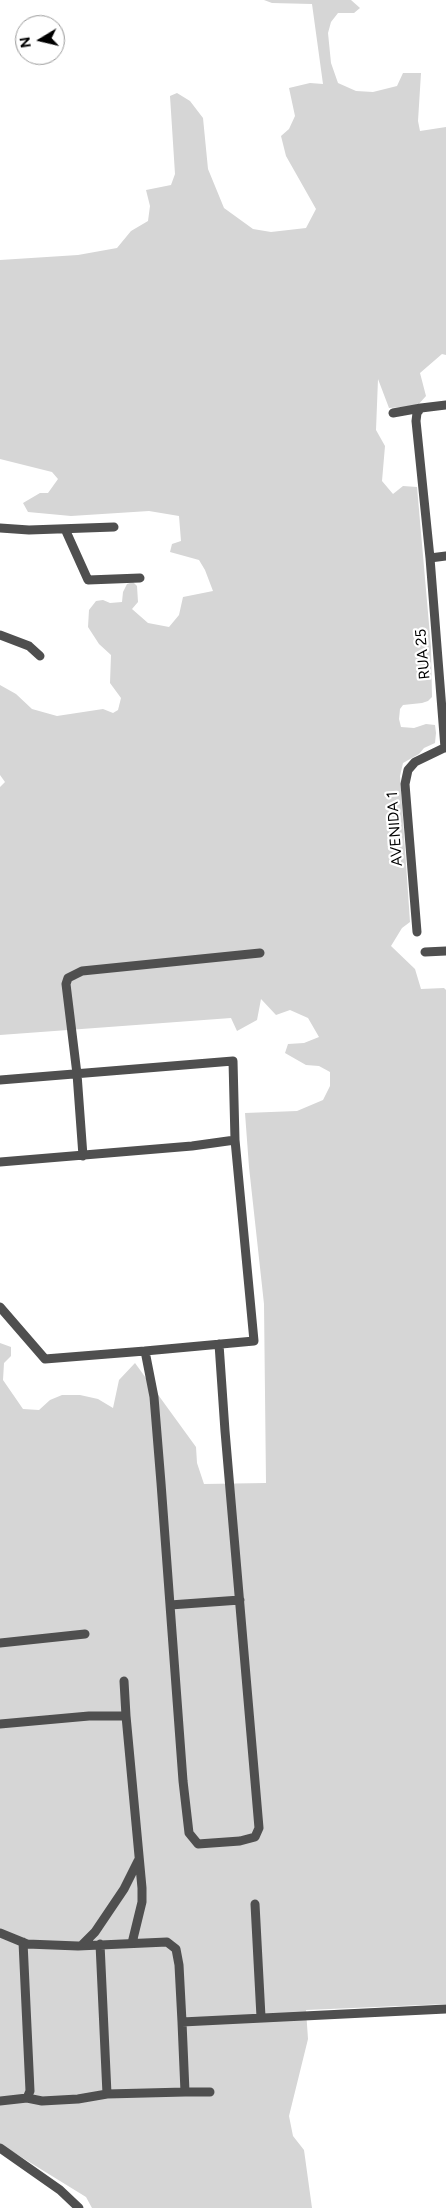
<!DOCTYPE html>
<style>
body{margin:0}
#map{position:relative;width:446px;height:2208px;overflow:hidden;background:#fff;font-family:Figtree,sans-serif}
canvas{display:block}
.north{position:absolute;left:15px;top:15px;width:50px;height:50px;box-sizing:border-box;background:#fff;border:1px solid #999;border-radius:50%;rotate:261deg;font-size:14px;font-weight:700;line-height:20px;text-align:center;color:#000}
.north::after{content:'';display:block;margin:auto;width:18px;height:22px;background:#000;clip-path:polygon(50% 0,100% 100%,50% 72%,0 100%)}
</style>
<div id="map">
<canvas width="446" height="2208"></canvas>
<div class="north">N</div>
</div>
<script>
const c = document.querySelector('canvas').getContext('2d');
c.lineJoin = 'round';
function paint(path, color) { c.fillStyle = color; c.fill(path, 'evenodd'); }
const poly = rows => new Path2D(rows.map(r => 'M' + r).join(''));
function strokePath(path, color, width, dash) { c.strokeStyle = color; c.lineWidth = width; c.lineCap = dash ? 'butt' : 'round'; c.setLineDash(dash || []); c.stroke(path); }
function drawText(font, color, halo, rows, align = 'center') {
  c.font = font + ' Figtree,sans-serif'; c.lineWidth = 4.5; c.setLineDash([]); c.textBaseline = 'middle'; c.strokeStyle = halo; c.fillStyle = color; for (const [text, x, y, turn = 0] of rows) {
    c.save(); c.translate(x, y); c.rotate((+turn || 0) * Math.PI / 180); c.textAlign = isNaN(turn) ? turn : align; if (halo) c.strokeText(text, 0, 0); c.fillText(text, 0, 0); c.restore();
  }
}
paint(poly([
 [264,0,351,0,360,8,354,13,338,13,331,22,328,33,331,63,338,83,356,91,373,92,397,86,403,73,421,73,418,121,420,131,446,127,446,355,442,354,420,373,426,396,417,406,389,408,378,379,376,430,385,446,382,481,393,494,403,486,417,487,431,647,432,697,428,701,422,703,403,705,400,709,399,719,401,727,414,728,426,724,435,725,436,733,435,743,424,748,419,754,403,763,400,776,410,922,402,928,391,946,415,969,421,989,444,988,446,990,446,2004,306,2010,308,2039,289,2116,293,2136,304,2150,312,2208,92,2208,86,2197,0,2144,0,1343,11,1347,11,1356,4,1363,3,1380,23,1409,39,1410,50,1400,62,1395,80,1395,98,1399,113,1408,119,1380,135,1363,196,1447,197,1463,204,1484,266,1483,264,1304,249,1167,245,1113,297,1111,323,1100,330,1086,330,1072,319,1066,306,1065,285,1053,288,1044,304,1043,319,1037,308,1018,290,1010,276,1015,261,999,257,1020,237,1031,231,1018,0,1035,0,787,5,782,0,775,0,685,16,694,32,709,57,716,103,709,113,713,118,710,121,698,110,683,111,655,99,644,88,627,89,610,96,601,103,600,110,603,122,602,123,592,127,584,133,582,137,586,138,602,132,609,148,623,169,627,179,615,183,597,213,591,205,570,199,560,170,552,172,544,181,541,179,516,149,511,71,516,28,512,23,503,40,493,48,493,58,479,52,472,0,459,0,260,78,255,117,248,131,231,148,221,150,206,146,190,171,185,175,174,170,96,177,93,190,101,203,118,208,169,224,208,253,229,271,232,306,228,316,209,286,156,281,136,289,129,295,116,289,88,310,83,323,84,312,4,272,3]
]), '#d6d6d6');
strokePath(poly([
 [393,413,421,408],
 [0,528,29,530,114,527],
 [65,529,88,580,140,578],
 [430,558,446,556],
 [0,635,29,646,40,656],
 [445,748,430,558,416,421,417,413,421,408,446,405],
 [417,932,405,784,408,770,415,762,446,747],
 [425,952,446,951],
 [0,1080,233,1061,235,1140,192,1146,0,1162],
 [83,1156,77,1074,66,984,68,978,82,971,260,953],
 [0,1307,45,1359,145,1351,154,1397,161,1483,183,1781,189,1833,198,1844,240,1841,255,1837,259,1828,225,1431,219,1344],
 [145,1351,254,1341,235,1140],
 [170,1605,240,1600],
 [0,1643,85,1634],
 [124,1681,126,1716],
 [0,1724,89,1716,126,1716,142,1888,142,1902,132,1943],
 [255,1904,261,2017],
 [0,1933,27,1944,78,1946,167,1942,176,1949,179,1965,182,2022,446,2009],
 [100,1944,107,2094],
 [82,1945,95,1932,124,1889,138,1861],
 [185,2092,210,2092],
 [27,2098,42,2101,78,2099,107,2094,185,2092,182,2022],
 [0,2101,27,2098,30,2091,23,1942],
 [0,2148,60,2190,79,2208]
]), '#4f4f4f', 9);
drawText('15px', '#000', '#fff', [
 ["RUA 25",423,654,-95],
 ["AVENIDA 1",395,829,-94]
]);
</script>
